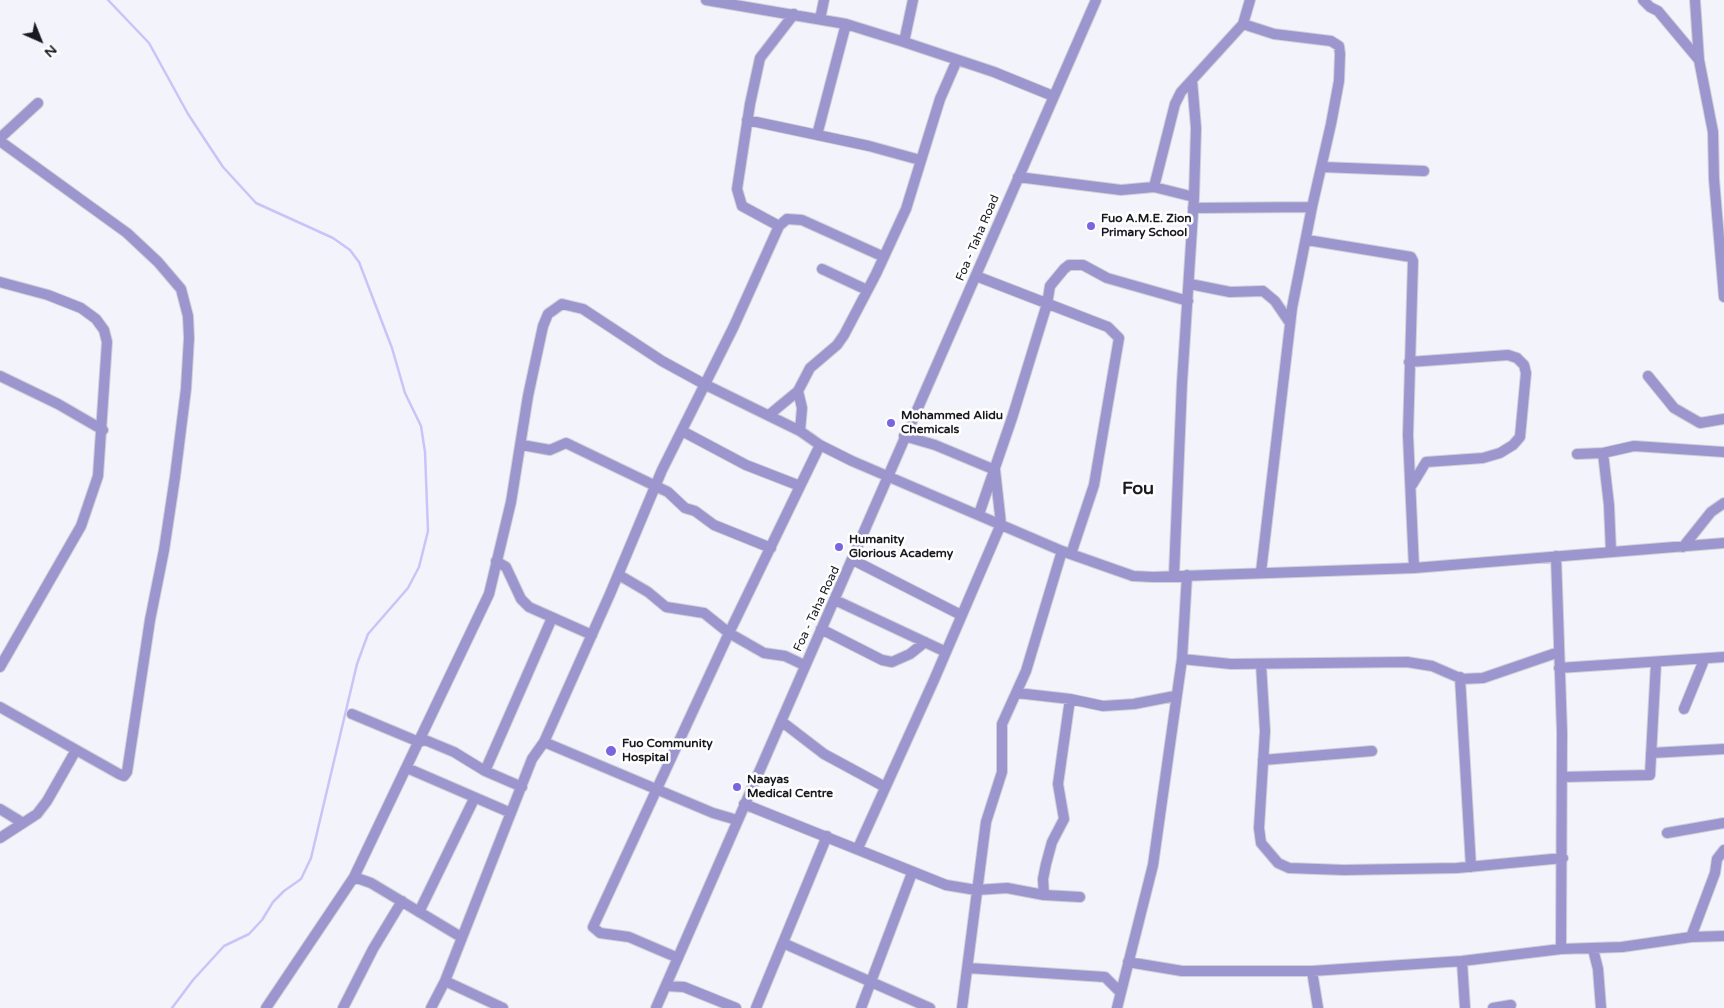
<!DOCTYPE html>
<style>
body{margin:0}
#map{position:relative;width:1724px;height:1008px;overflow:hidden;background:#f3f3fc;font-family:"Varela Round",sans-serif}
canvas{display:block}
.north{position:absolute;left:15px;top:15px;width:50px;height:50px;-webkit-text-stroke:4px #fff;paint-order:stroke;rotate:136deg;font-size:14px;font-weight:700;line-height:20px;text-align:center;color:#191920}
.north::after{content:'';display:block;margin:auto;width:18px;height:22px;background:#191920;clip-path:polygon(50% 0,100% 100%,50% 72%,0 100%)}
</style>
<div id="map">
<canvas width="1724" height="1008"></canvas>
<div class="north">N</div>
</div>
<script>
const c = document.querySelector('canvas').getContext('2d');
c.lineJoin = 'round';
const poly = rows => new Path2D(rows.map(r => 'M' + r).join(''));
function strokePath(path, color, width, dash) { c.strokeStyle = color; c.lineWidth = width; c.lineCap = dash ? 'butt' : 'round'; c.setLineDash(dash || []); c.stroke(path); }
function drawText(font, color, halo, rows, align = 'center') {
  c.font = font + ' "Varela Round",sans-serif'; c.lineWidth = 5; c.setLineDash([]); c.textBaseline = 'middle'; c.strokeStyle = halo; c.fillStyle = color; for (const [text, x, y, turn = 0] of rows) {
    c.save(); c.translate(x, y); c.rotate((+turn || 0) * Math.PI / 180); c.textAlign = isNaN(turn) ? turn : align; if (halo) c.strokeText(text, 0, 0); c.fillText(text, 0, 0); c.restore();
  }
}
strokePath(poly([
 [108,0,149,43,188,114,223,167,256,203,333,238,350,250,359,262,392,348,405,393,421,426,425,452,428,531,419,567,408,588,368,634,357,664,311,858,301,879,284,891,273,902,262,920,249,934,224,946,193,980,172,1008]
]), '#c8c4f8', 2.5);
const minor = poly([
 [706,0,846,24,904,42],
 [913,0,904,42,994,72,1053,96],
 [1643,0,1650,7,1658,11,1699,60],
 [1695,0,1699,60,1713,132,1714,179,1724,297],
 [820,19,824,0],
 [1243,24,1274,34,1331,41,1339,46,1340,54,1339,81,1331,124,1312,207,1292,308,1261,572],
 [1192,80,1196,128,1194,197],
 [747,120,869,146,920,160],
 [817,135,846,24],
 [0,138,38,103],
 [0,141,127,233,158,262,181,289,188,316,189,338,186,389,175,477,164,550,150,620,127,772,124,776,119,774,0,707],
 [1322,167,1424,171],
 [1018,177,1121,190,1154,187,1194,197,1182,383,1174,575],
 [1154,187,1175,104,1181,92,1243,24,1250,0],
 [1193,208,1312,207],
 [779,226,742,206,737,189,750,104,760,58,794,14],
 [1307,240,1399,255,1411,257,1413,261,1408,435,1414,568],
 [822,269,867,290],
 [976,276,1108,327,1119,338,1094,485,1071,554],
 [0,282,48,295,81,308,96,319,104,330,107,342,98,476,81,526,0,667],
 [1190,284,1230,292,1263,291,1275,301,1290,323],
 [1409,362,1508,355,1517,358,1524,365,1526,373,1520,437,1513,445,1500,453,1483,458,1426,462,1412,485],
 [0,376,58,404,103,430],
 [1648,376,1674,408,1700,423,1724,419],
 [798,391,802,408,800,431],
 [769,415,798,391,810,368,837,345,844,335,876,274,906,209,940,99,957,60],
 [682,431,746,465,800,486],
 [904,436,935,445,995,470],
 [522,445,550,450,566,443,668,492,685,508,695,511,714,525,771,548],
 [1603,453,1634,446,1724,452],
 [1577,454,1603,453,1609,505,1611,552],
 [979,514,1012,418,1047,304,1050,286,1064,269,1069,265,1083,265,1107,278,1188,301],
 [1683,547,1711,512,1724,503],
 [1556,556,1562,732,1561,949],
 [853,560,961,615],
 [496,561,506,567,521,599,529,607,592,635],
 [619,575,648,592,666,607,704,613,729,633,764,653,785,656,804,665],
 [835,600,946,652],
 [821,629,882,660,892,662,910,654,925,642],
 [1182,659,1231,664,1407,662,1432,666,1462,679,1483,678,1559,652],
 [1261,664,1265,731,1259,828,1261,843,1278,863,1289,868,1344,870,1457,868,1563,858],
 [1559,668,1724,657],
 [1460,677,1471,867],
 [1017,693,1070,699,1103,706,1134,704,1175,696],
 [1684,709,1704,660],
 [352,714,419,742,425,740,454,752,485,771,522,787],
 [781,721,824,754,885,787],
 [544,742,713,813,737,820],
 [1651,753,1724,749],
 [1263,760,1372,751],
 [407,768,511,813],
 [485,771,552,618],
 [1562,777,1650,775,1656,663],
 [744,804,946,885,976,890,1007,888,1044,895,1080,897],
 [0,809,23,823],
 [1667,833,1724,823],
 [0,838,37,814,47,801,76,750],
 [858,848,934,680,1001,524,995,470],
 [354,877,371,883,461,937],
 [1044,895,1043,879,1046,864,1052,842,1064,819,1058,784,1070,699],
 [419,912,474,799],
 [1691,937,1715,873,1717,859,1724,850],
 [783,943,930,1008],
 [1593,949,1598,969,1601,1008],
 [678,958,629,937,600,933,593,927,729,633,820,445],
 [1462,961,1465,1008],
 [1128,962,1182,971,1312,971,1462,961,1561,949,1622,947,1691,937,1724,936],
 [968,968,1105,977,1119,991],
 [1312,971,1318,1008],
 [445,981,503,1008],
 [666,986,684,987,736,1008],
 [266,1008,354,877,489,594,511,502,528,396,543,326,548,314,562,304,583,309,662,361,704,384,800,431,820,445,852,461,1062,551,1133,576,1153,577,1414,568,1724,543],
 [343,1008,373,949,402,901],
 [431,1008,445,981,532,759,544,742,610,594,662,470,734,326,779,226,787,219,802,220,884,257],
 [656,1008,1096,0],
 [756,1008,827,836],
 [861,1008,912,873],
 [962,1008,986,822,1002,772,1002,724,1026,671,1062,551],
 [1117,1008,1153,865,1182,659,1187,575],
 [1493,1008,1511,1005]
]);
strokePath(minor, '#d0d0d9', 12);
strokePath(minor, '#9b96ce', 10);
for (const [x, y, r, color] of [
 [1091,226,5,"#7a64df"],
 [891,423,5,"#7a64df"],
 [839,547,5,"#7a64df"],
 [611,751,6,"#7a64df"],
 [737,787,5,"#7a64df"]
]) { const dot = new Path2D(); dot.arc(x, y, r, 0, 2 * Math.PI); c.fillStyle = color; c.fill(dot); strokePath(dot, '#fff', 2); }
drawText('bold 12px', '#191920', '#fff', [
 ["Fuo A.M.E. Zion",1101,219],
 ["Primary School",1101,233],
 ["Mohammed Alidu",901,416],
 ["Chemicals",901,430],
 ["Humanity",849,540],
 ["Glorious Academy",849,554],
 ["Fuo Community",622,744],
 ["Hospital",622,758],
 ["Naayas",747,780],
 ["Medical Centre",747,794]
], 'left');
drawText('12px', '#191920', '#fff', [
 ["Foa - Taha Road",978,238,-67],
 ["Foa - Taha Road",817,609,-65]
]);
drawText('bold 18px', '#191920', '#fff', [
 ["Fou",1138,489]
]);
</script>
